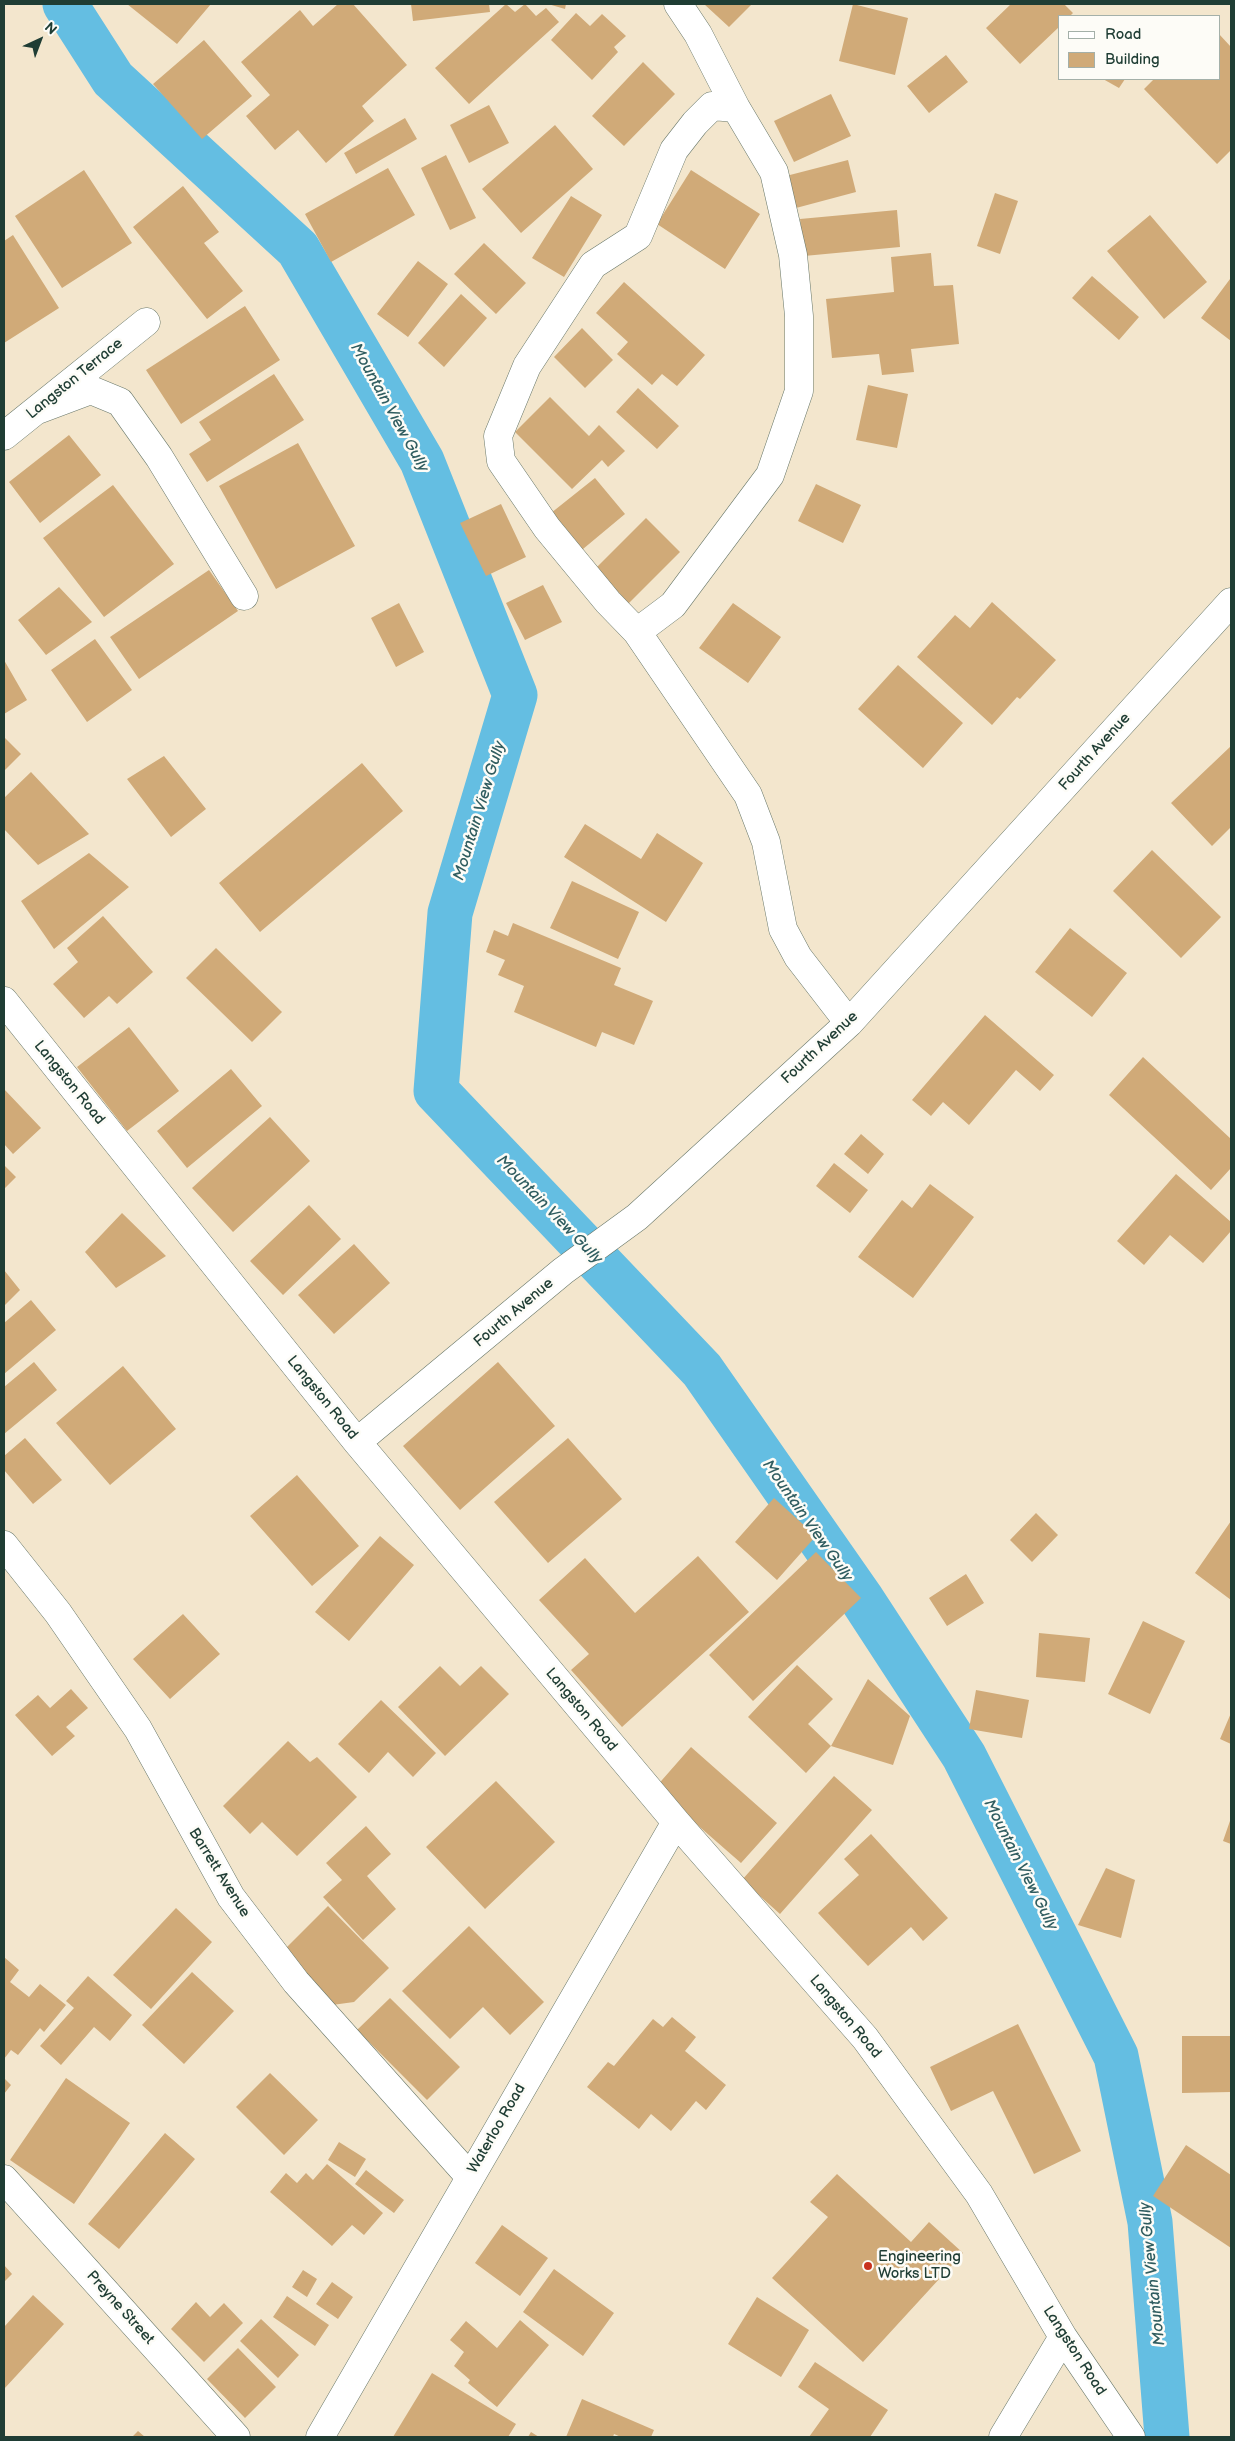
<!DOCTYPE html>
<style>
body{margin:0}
#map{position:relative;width:1235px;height:2441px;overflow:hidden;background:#f3e6cd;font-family:"Balsamiq Sans",sans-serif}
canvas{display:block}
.frame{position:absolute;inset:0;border:5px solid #1f3d34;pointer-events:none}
.legend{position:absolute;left:1058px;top:15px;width:162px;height:65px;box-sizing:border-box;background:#fdfcf7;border:1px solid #a4b0a9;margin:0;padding:6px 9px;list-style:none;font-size:15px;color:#1f3d34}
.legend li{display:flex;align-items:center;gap:10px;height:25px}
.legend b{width:25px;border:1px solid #a4b0a9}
.north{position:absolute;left:15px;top:15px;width:50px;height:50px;-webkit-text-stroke:4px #fdfcf7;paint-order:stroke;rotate:43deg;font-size:14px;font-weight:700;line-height:20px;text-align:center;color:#1f3d34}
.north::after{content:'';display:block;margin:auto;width:18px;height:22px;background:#1f3d34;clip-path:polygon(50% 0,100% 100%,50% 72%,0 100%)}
</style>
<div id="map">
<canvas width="1235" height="2441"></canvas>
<div class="frame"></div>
<ul class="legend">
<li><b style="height:6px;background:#fff"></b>Road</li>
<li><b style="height:14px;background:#d0aa78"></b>Building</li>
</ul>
<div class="north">N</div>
</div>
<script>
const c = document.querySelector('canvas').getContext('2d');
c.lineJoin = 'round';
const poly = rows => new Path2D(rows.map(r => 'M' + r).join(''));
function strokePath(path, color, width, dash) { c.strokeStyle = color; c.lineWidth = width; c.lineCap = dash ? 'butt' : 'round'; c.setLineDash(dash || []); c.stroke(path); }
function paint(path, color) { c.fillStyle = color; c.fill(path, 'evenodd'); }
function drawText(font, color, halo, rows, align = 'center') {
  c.font = font + ' "Balsamiq Sans",sans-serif'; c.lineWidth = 5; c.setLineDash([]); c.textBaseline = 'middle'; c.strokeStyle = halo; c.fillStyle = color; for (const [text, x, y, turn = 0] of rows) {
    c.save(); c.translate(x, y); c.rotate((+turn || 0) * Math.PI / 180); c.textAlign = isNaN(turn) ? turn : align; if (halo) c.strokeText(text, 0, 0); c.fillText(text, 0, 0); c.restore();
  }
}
strokePath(poly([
 [65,4,113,79,298,249,422,461,515,695,450,913,436,1091,702,1370,861,1598,964,1756,1116,2056,1150,2222,1167,2437]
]), '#64bee2', 45);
paint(poly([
 [127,4,211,4,177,44],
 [338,4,353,4,407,65,362,106,374,121,326,163,298,130,275,150,246,116,270,95,241,62,300,10,313,26],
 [411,4,489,4,490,12,413,21],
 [506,4,515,12,525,4,536,16,546,8,559,22,469,104,435,68],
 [548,4,566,4,565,9],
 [704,4,752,4,729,27],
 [853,4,908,18,895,75,839,61],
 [1011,4,1064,4,1073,13,1070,16,1059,16,1059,27,1020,64,986,28],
 [576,13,590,26,602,14,626,36,614,47,618,52,592,80,551,40],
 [1219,34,1231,47,1231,150,1217,164,1144,89,1154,79,1219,79],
 [204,40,252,96,202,139,153,84],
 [946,55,968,82,929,113,907,86],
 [643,62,675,94,624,146,592,116],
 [1103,79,1125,79,1119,88],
 [831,94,851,136,794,162,774,121],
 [489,105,509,143,469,163,450,125],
 [405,118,417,139,356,174,344,153],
 [555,125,593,169,521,233,482,189],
 [446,155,476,218,450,230,421,168],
 [848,160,856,192,796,208,786,176],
 [388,168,415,215,331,262,305,214],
 [84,170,132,243,62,288,15,216],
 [691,170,760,214,725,269,657,224],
 [183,186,219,232,204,243,243,291,207,319,133,227],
 [995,193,1018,201,1000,254,977,246],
 [571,196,602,215,564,277,532,258],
 [897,210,900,247,804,256,800,219],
 [1150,215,1207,282,1164,319,1107,251],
 [13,235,59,308,4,343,4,241],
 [484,243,526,283,496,314,454,274],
 [931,253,934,286,953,285,959,344,911,349,914,372,882,375,879,354,832,358,826,299,894,292,891,257],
 [418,261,448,284,408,337,377,314],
 [1092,276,1139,317,1119,340,1072,298],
 [1230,279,1231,280,1231,341,1201,318],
 [624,282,705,355,677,386,662,374,652,385,617,354,628,342,596,313],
 [461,294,487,318,444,367,418,343],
 [245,306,280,360,181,424,146,370],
 [582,328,613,360,585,388,554,357],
 [274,374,304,420,207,482,189,454,211,440,199,422],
 [868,385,908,394,897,448,856,440],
 [638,388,679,426,657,449,616,412],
 [550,397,589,436,599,425,625,451,608,467,602,460,572,489,515,432],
 [69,435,101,475,40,523,9,482],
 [298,443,355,546,276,589,219,486],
 [595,478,625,514,577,554,546,517],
 [816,484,861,505,843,543,798,521],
 [113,485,174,564,104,617,43,538],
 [501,504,526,557,486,576,460,523],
 [646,518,680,552,625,607,591,573],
 [209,570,238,611,139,679,110,637],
 [543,585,562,622,525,640,506,603],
 [59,587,92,622,46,655,18,620],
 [992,602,1056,660,1020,699,1017,697,992,725,917,657,955,615,970,628],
 [399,603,424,652,396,667,371,618],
 [733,603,781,637,748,683,699,648],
 [95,639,132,690,87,722,51,670],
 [4,660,27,700,4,714],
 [898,665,963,723,923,768,858,709],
 [4,737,21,754,4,771],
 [1231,746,1231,827,1212,846,1171,803],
 [164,756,206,809,171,837,127,779],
 [362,763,403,811,260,932,219,883],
 [31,772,89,834,38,865,4,829,4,798],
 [585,824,641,859,657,833,703,863,666,922,564,857],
 [1152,850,1221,917,1181,958,1113,891],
 [89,853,129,887,54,949,21,901],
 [572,881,639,912,618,959,550,928],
 [103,916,153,972,117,1004,109,996,84,1018,53,984,78,962,67,948],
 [513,923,621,968,614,985,653,1001,634,1045,602,1032,596,1047,514,1012,524,986,498,975,505,960,486,952,494,930,508,936],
 [1070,928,1127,973,1092,1017,1035,972],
 [216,948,282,1012,252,1042,186,978],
 [985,1015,1054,1075,1040,1091,1016,1070,969,1125,943,1102,931,1116,912,1100],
 [129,1027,179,1091,127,1131,77,1067],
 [1143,1057,1231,1139,1231,1168,1211,1190,1109,1095],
 [231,1069,262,1106,187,1168,157,1131],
 [4,1089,41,1128,13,1154,4,1144],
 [270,1117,310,1161,233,1232,192,1188],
 [861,1134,884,1154,868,1174,844,1154],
 [834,1163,868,1190,850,1213,816,1186],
 [4,1165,16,1177,4,1189],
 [1176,1174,1231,1222,1231,1231,1203,1263,1170,1235,1144,1265,1117,1241],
 [930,1184,974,1217,913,1298,858,1257,902,1200,912,1208],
 [309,1205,341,1239,283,1295,250,1261],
 [122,1213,166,1256,116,1288,85,1252],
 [354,1244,390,1283,334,1334,298,1295],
 [4,1270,20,1290,4,1306],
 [31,1300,56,1330,4,1374,4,1323],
 [34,1362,57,1390,4,1434,4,1387],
 [498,1362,555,1426,460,1510,403,1446],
 [123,1366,176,1429,110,1485,56,1423],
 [25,1438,62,1480,33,1504,4,1470,4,1456],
 [568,1438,622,1499,548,1563,494,1502],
 [297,1475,359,1546,312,1586,250,1516],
 [774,1498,816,1536,777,1580,735,1542],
 [1036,1513,1058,1535,1032,1562,1010,1540],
 [1231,1521,1231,1600,1195,1573],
 [380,1536,414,1565,349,1641,315,1612],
 [816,1552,861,1598,753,1701,709,1655],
 [698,1556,749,1612,622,1727,571,1670,589,1654,539,1600,585,1558,635,1613],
 [966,1574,984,1603,947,1626,929,1598],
 [183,1614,220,1654,170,1699,133,1659],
 [1143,1621,1185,1641,1150,1714,1108,1694],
 [1039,1633,1090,1638,1085,1682,1036,1677],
 [797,1665,833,1699,808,1724,831,1746,868,1679,910,1716,893,1765,831,1746,806,1773,748,1717],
 [440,1666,460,1686,481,1666,509,1694,445,1756,398,1707],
 [71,1689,88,1708,66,1727,75,1736,52,1756,15,1715,38,1695,50,1708],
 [976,1690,1029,1700,1022,1738,969,1729],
 [381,1700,436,1753,413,1777,388,1752,369,1773,338,1744],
 [1231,1713,1231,1744,1220,1739],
 [288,1741,310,1762,317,1757,357,1797,297,1856,262,1822,250,1834,223,1806],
 [691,1747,777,1823,741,1863,655,1788],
 [834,1776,872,1810,780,1914,742,1880],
 [496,1781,555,1842,485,1909,426,1847],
 [1231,1818,1231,1844,1223,1841],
 [366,1826,391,1854,367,1876,396,1909,363,1940,323,1897,342,1880,326,1863],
 [871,1834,948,1918,923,1941,911,1927,868,1966,818,1913,859,1875,844,1859],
 [1106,1868,1135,1880,1121,1938,1078,1925],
 [328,1906,389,1968,354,2002,332,2005,281,1953],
 [176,1908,212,1942,151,2009,113,1975],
 [469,1926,544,2002,510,2035,483,2007,450,2039,402,1991],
 [4,1957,19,1970,10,1982,29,1997,40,1984,66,2005,44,2032,40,2028,18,2055,11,2050,4,2059],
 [192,1972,234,2011,184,2064,142,2025],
 [88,1976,132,2015,110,2041,94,2027,61,2065,40,2046,74,2008,66,2001],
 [390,1998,460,2067,427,2100,357,2030],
 [672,2017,696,2037,685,2051,726,2085,706,2110,696,2101,671,2131,651,2114,639,2129,587,2087,608,2062,614,2066,653,2019,663,2027],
 [1018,2024,1081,2151,1034,2174,993,2091,951,2111,930,2067],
 [1182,2036,1231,2036,1231,2092,1182,2093],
 [270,2073,318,2120,284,2155,236,2107],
 [4,2078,11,2085,4,2094],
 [66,2078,130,2123,74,2204,10,2160],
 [165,2133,195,2159,119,2249,88,2224],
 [339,2142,366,2159,355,2177,328,2160],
 [1186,2145,1231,2175,1231,2248,1153,2196],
 [327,2164,383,2213,364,2235,352,2225,332,2246,270,2192,286,2173,297,2183,306,2173,313,2180],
 [366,2170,404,2200,394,2213,355,2184],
 [837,2174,911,2242,929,2222,963,2253,863,2362,772,2278,828,2217,810,2202],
 [502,2225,548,2258,520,2296,475,2263],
 [4,2265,12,2274,4,2282],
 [554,2269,614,2313,583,2356,523,2312],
 [303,2270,317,2279,307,2297,292,2287],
 [332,2282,353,2297,338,2319,316,2304],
 [33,2295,64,2324,4,2389,4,2327],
 [287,2296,329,2325,315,2346,273,2317],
 [757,2297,809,2330,781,2377,728,2344],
 [196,2302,210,2317,224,2303,243,2323,204,2362,171,2329],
 [261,2319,299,2355,278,2378,240,2341],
 [520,2320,549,2345,497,2407,468,2383,470,2380,454,2366,464,2352,450,2340,466,2321,497,2348],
 [238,2348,276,2387,245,2418,207,2379],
 [815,2362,888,2410,870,2437,809,2437,829,2409,798,2387],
 [432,2373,516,2424,508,2437,393,2437],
 [582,2399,654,2430,651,2437,621,2437,614,2434,613,2437,566,2437],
 [138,2431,145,2437,132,2437],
 [531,2432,539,2437,528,2437]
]), '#d0aa78');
const minor = poly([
 [736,108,712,106,695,123,674,150,638,236,593,265,527,366,498,436,501,461,547,528,608,602,637,632,748,795,766,842,783,929,798,957,849,1023],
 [35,411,91,390,120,402,159,457,244,596],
 [4,436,146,322],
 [637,632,673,605,770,475,799,391,799,316,793,255,774,172,736,108,698,34,678,4],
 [4,1001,357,1442,676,1822,865,2038,979,2194,1063,2337,1131,2437],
 [357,1442,563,1271,637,1217,849,1023,1231,602],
 [4,1545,58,1613,138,1729,231,1897,296,1982,469,2176],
 [4,2179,236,2437],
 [320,2437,676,1822],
 [1003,2437,1063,2337]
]);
strokePath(minor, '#69786a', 29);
strokePath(minor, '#fff', 28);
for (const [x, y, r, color] of [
 [868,2266,5,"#c8321e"]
]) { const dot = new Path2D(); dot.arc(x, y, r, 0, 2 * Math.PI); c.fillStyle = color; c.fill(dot); strokePath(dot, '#fdfcf7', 2); }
drawText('15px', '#1f3d34', '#fdfcf7', [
 ["Langston Terrace",75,379,-39],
 ["Fourth Avenue",1095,752,-48],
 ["Fourth Avenue",820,1048,-43],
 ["Langston Road",69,1083,51],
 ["Fourth Avenue",514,1313,-40],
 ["Langston Road",322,1398,51],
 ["Langston Road",581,1710,50],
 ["Barrett Avenue",219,1873,58],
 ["Langston Road",845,2017,50],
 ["Waterloo Road",497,2129,-60],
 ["Preyne Street",120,2308,48],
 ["Langston Road",1074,2351,57]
]);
drawText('15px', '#1f3d34', '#fdfcf7', [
 ["Engineering",878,2257],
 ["Works LTD",878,2274]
], 'left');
drawText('italic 16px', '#305d60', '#fdfcf7', [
 ["Mountain View Gully",389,408,61],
 ["Mountain View Gully",480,811,-73],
 ["Mountain View Gully",549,1210,46],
 ["Mountain View Gully",807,1521,55],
 ["Mountain View Gully",1020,1865,63],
 ["Mountain View Gully",1153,2274,-96]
]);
</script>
